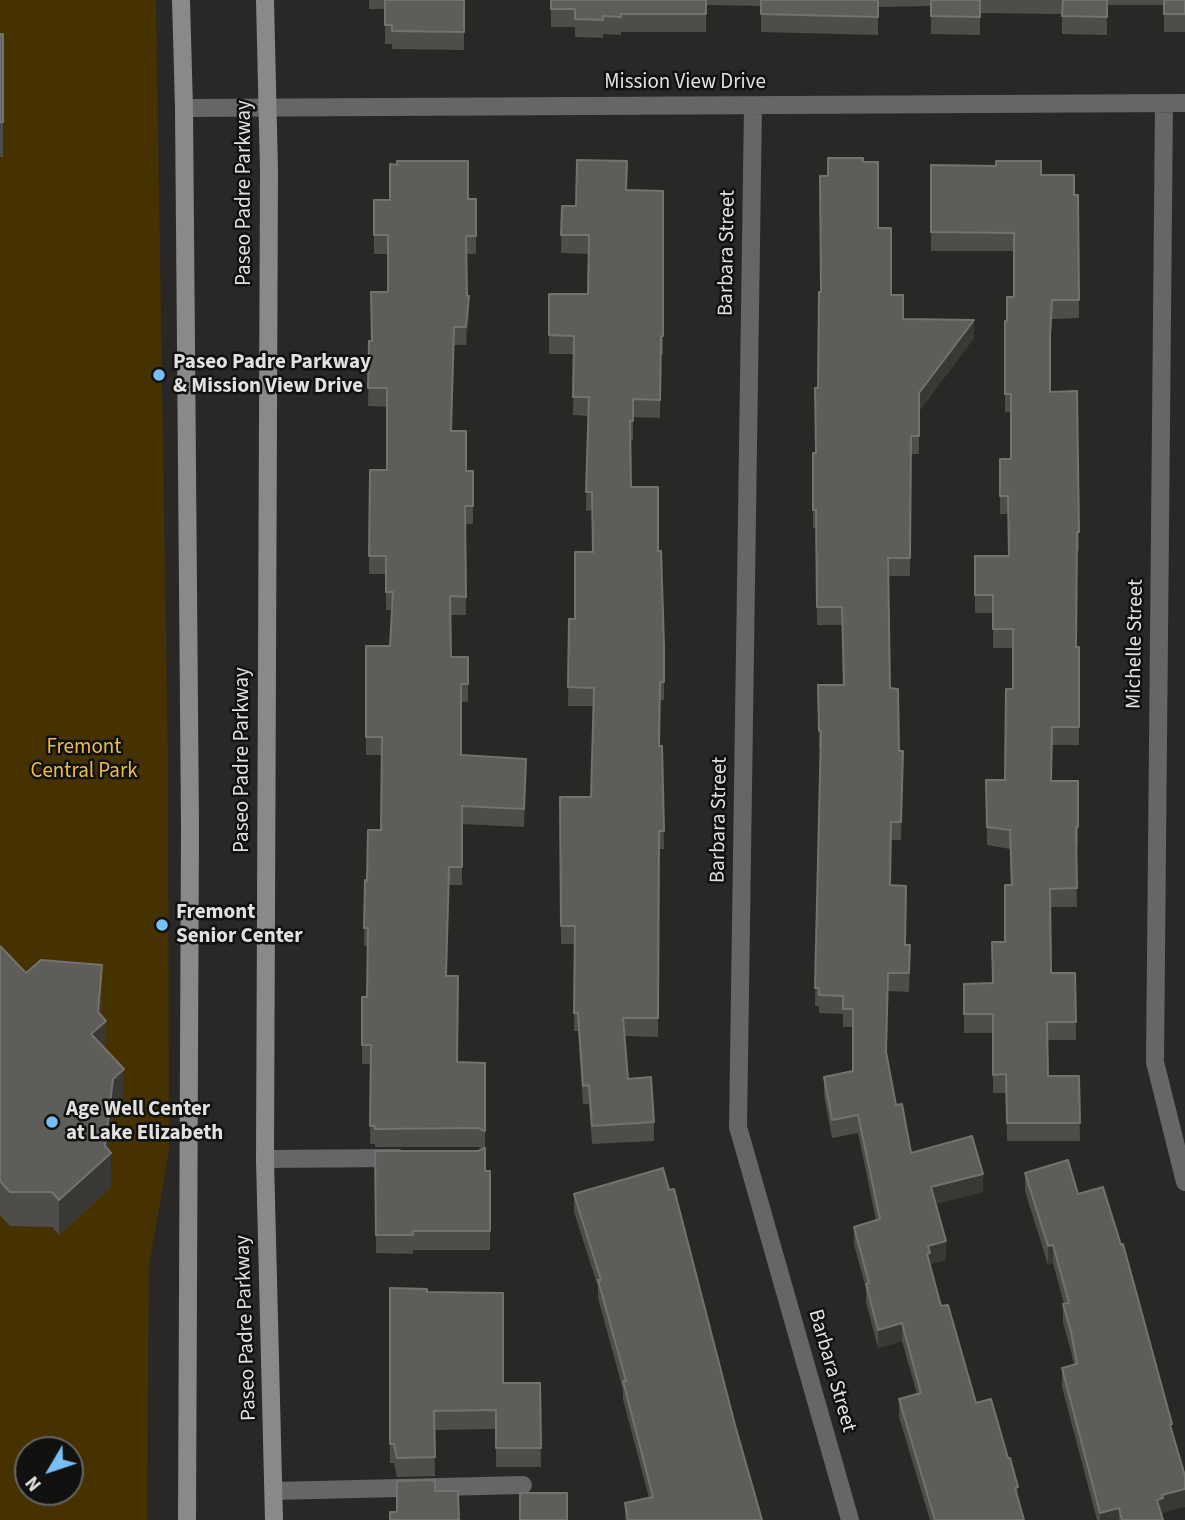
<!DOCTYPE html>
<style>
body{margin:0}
#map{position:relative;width:1185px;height:1520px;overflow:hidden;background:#292826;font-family:"Source Sans 3",sans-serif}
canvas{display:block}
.north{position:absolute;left:14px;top:1436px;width:70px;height:70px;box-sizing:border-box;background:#111110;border:2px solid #656463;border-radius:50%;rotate:231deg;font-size:19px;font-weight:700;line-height:28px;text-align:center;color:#e2e1e0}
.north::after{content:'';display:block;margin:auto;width:24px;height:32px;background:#78bff7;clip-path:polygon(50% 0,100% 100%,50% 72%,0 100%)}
</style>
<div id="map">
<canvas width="1185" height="1520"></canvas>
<div class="north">N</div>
</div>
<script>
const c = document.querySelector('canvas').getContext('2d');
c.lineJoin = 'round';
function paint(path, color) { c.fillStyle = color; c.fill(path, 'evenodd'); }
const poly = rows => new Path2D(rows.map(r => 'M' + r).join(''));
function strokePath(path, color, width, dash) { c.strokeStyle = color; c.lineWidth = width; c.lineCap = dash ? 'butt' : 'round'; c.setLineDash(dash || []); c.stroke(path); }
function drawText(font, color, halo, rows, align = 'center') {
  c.font = font + ' "Source Sans 3",sans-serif'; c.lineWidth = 5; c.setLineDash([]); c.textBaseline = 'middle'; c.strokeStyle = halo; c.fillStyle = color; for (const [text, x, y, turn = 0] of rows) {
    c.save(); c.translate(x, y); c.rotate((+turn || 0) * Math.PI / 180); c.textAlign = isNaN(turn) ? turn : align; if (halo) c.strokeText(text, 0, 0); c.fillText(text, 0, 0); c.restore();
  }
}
paint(poly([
 [0,0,156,0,168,764,169,1151,149,1266,147,1520,0,1520],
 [28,1450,70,1450,70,1492,28,1492]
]), '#463201');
strokePath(poly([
 [265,1159,398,1158],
 [274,1491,523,1485]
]), '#656667', 18);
strokePath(poly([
 [1164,103,1155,1062,1185,1182],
 [753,106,738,1127,850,1520],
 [184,108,1185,103]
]), '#656667', 18);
strokePath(poly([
 [181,0,184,108,190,827,187,1520],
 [265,0,269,170,265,1159,274,1520]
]), '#88898b', 18);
paint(poly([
 [369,0,464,0,464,50,392,49,392,44,385,44,385,9,369,9],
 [551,0,1185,0,1185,32,1164,32,1164,5,1107,5,1107,35,1062,34,1062,14,980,13,980,35,931,34,931,6,878,7,878,35,761,32,761,6,706,5,706,32,621,32,621,35,603,34,603,38,575,37,575,27,551,27],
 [0,34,3,34,3,157,0,157],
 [863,162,878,228,891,295,903,319,974,338,919,411,919,454,911,454,910,576,889,576,890,688,899,751,903,751,901,840,891,840,891,885,910,963,909,992,888,991,886,1054,896,1105,911,1153,983,1192,935,1204,946,1260,930,1264,941,1306,976,1403,1018,1501,1024,1520,930,1520,899,1417,899,1399,917,1394,902,1341,878,1348,866,1302,866,1288,854,1245,854,1227,876,1220,858,1133,832,1138,824,1095,824,1077,853,1071,853,1027,843,1027,843,1014,819,1013,819,1006,815,1006,820,749,819,749,818,685,844,685,842,625,817,625,816,528,813,528,813,453,816,453,821,292,828,176],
 [931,165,1041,175,1074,195,1078,195,1079,318,1052,319,1050,351,1050,392,1077,391,1079,551,1077,551,1077,647,1079,647,1079,745,1052,745,1052,781,1078,781,1078,846,1076,846,1077,907,1050,907,1051,973,1075,973,1076,1040,1047,1040,1048,1076,1079,1076,1080,1141,1007,1141,1006,1093,993,1093,993,1033,964,1033,964,984,993,983,1005,942,1011,885,1010,849,987,845,986,780,1005,780,1013,689,1013,648,993,648,993,613,975,613,975,556,1009,556,1008,514,1000,514,1000,478,1011,459,1011,412,1005,412,1005,321,1007,321,1014,297,1014,251,931,251],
 [627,190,663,191,663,355,661,355,660,418,633,417,633,440,630,440,631,487,658,551,664,665,664,700,660,700,659,746,662,746,664,849,659,849,658,1037,625,1036,628,1079,654,1122,654,1141,592,1144,589,1104,583,1104,578,1031,574,1031,575,944,561,944,560,816,591,797,594,706,568,706,569,619,575,619,593,552,592,510,586,511,588,416,573,415,574,354,549,354,549,294,588,294,589,254,561,253,562,206,576,206],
 [476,199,476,254,466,254,467,296,469,314,466,345,454,345,451,431,466,471,473,471,473,524,465,524,466,615,450,615,451,657,468,657,468,702,461,702,461,755,526,777,524,827,462,824,462,885,449,885,446,976,458,1062,485,1063,485,1171,490,1171,490,1250,413,1250,413,1254,376,1253,375,1151,478,1151,483,1149,478,1147,375,1147,375,1144,370,1144,371,1064,362,1064,362,997,367,997,368,946,364,946,365,880,367,881,381,830,382,755,366,755,366,646,390,646,392,610,386,610,386,574,369,574,370,470,387,470,387,407,368,406,369,341,372,341,388,292,388,254,374,254,374,200],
 [0,946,26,973,102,999,101,1015,106,1050,124,1103,113,1114,108,1151,111,1187,59,1235,52,1227,10,1226,0,1215],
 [1025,1173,1163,1513,1162,1517,1163,1520,1097,1520,1062,1387,1062,1368,1074,1365,1071,1351,1063,1323,1063,1304,1064,1304,1053,1263,1048,1265,1025,1191],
 [574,1194,735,1425,762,1520,625,1520,625,1503,649,1498,623,1399,623,1390,598,1298,598,1287,574,1212],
 [390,1288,427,1292,503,1383,540,1383,541,1467,496,1467,496,1429,434,1430,435,1476,397,1477,394,1463,390,1463]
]), '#4e4d4a');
paint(poly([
 [469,296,469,314,466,345,466,327],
 [974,320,974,338,919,411,919,393],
 [102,965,102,999,100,1027,106,1021,106,1055,91,1034,98,1012],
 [124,1069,124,1103,113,1114,108,1156,111,1153,111,1187,59,1235,59,1200,105,1146,113,1079],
 [983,1174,983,1192,931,1205,931,1187],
 [946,1241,946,1260,930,1264,927,1272,928,1246],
 [1053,1245,1053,1263,1048,1265,1048,1246],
 [902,1323,902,1341,878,1348,878,1330],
 [1018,1487,1018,1505,1015,1488],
 [1185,1489,1185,1507,1163,1513,1163,1516,1157,1518,1157,1500,1162,1495],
 [1119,1508,1119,1520,1100,1520,1100,1513]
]), '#393835');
const building = poly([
 [385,0,464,0,464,32,392,31,392,25,385,25,385,0],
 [551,0,706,0,706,14,621,14,621,17,603,16,603,20,575,19,575,9,551,9,551,0],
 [761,0,878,0,878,17,761,14,761,0],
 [931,0,980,0,980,17,931,16,931,0],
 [1063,0,1107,0,1107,17,1062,16,1063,0],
 [1164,0,1185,0,1185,14,1164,14,1164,0],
 [0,34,3,34,3,122,0,122,0,34],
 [828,158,863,158,863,162,878,162,878,228,891,228,891,295,903,295,903,319,974,320,919,393,919,436,911,436,910,558,888,558,890,688,898,689,899,751,903,751,901,822,891,822,890,885,906,886,905,945,910,945,909,973,888,973,886,1052,896,1105,902,1104,911,1153,972,1136,983,1174,931,1187,946,1241,928,1246,930,1253,927,1254,941,1306,948,1305,976,1403,991,1399,1008,1458,1010,1458,1018,1487,1015,1488,1024,1520,935,1520,899,1399,921,1393,902,1323,878,1330,866,1284,869,1283,854,1227,880,1219,858,1115,832,1120,824,1077,853,1071,853,1009,843,1009,843,996,819,995,819,988,815,988,821,731,819,731,818,685,844,685,842,607,817,607,816,510,813,510,813,453,816,453,815,388,818,388,819,292,821,292,820,176,828,176,828,158],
 [577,160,627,161,626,190,663,191,663,336,661,336,660,400,633,399,633,421,630,421,631,487,658,487,658,551,661,551,664,646,664,682,660,682,659,746,662,746,664,831,659,831,658,1018,623,1018,628,1079,651,1077,654,1122,592,1126,589,1085,583,1086,578,1013,574,1013,575,926,561,926,560,797,591,797,594,688,568,687,569,619,575,619,575,552,593,552,592,492,586,492,589,397,573,397,574,336,549,335,549,294,588,294,589,235,561,235,562,206,576,206,577,160],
 [397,161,468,161,468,199,476,199,476,236,466,236,467,296,469,296,466,327,454,327,451,431,466,431,466,471,473,471,473,506,465,506,466,597,450,596,451,657,468,657,468,684,461,684,461,755,526,759,524,809,462,806,462,867,449,867,446,976,458,976,457,1062,485,1063,485,1131,478,1128,375,1129,375,1126,370,1126,371,1045,362,1045,362,997,367,997,368,928,364,928,365,880,367,881,368,830,381,830,382,737,366,737,366,646,390,646,393,592,386,592,386,556,369,556,370,470,387,470,387,388,368,388,369,341,372,341,371,292,388,292,388,235,374,235,374,200,390,200,390,164,397,165,397,161],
 [996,161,1041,161,1041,175,1074,175,1074,195,1078,195,1079,300,1052,300,1050,335,1050,392,1077,391,1079,532,1077,532,1076,647,1079,647,1079,727,1052,727,1051,781,1078,781,1078,827,1076,827,1077,888,1050,889,1051,973,1075,973,1076,1022,1047,1022,1048,1076,1079,1076,1080,1123,1007,1123,1006,1074,993,1075,993,1014,964,1014,964,984,993,983,992,942,1005,942,1005,885,1012,885,1010,830,987,827,986,780,1005,780,1006,689,1013,689,1013,629,993,629,993,595,975,595,975,556,1009,556,1008,496,1000,496,1000,459,1011,459,1011,394,1005,394,1005,321,1007,321,1007,297,1014,297,1014,233,931,232,931,165,996,166,996,161],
 [0,946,26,973,41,960,102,965,98,1012,106,1021,91,1034,124,1069,113,1079,105,1146,111,1153,59,1200,52,1192,10,1192,0,1181,0,946],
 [485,1148,485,1171,490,1171,490,1231,413,1231,413,1235,376,1235,375,1151,478,1151,485,1148],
 [1068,1160,1078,1194,1103,1187,1121,1245,1123,1244,1172,1424,1170,1425,1185,1476,1185,1489,1162,1495,1163,1498,1157,1500,1163,1520,1122,1520,1119,1508,1100,1513,1062,1368,1077,1364,1071,1332,1063,1304,1069,1303,1053,1245,1048,1246,1025,1173,1068,1160],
 [663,1168,669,1190,674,1189,735,1425,762,1520,628,1520,625,1503,653,1497,623,1381,626,1381,598,1280,601,1280,574,1194,663,1168],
 [390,1288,427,1289,427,1292,503,1293,503,1383,540,1383,541,1448,496,1448,496,1410,434,1411,435,1457,397,1458,394,1444,390,1444,390,1288],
 [435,1480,435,1491,458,1491,459,1520,390,1520,390,1512,397,1512,397,1481,435,1480],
 [520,1493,567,1493,567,1520,520,1520,520,1493]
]);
paint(building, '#5e5d5a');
strokePath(building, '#73726f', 2);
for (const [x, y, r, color] of [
 [159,375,7,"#78bff7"],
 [162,925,7,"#78bff7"],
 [52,1122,7,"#78bff7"]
]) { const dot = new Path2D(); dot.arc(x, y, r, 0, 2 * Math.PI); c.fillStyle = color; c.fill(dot); strokePath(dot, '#111110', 2.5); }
drawText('21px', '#e2e1e0', '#111110', [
 ["Mission View Drive",685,83],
 ["Paseo Padre Parkway",245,193,-90],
 ["Barbara Street",728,253,-89],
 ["Michelle Street",1136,644,-89],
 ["Paseo Padre Parkway",243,760,-90],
 ["Barbara Street",720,820,-89],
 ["Paseo Padre Parkway",247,1328,-92],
 ["Barbara Street",831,1371,74]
]);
drawText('bold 21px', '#e2e1e0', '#111110', [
 ["Paseo Padre Parkway",173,363],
 ["& Mission View Drive",173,387],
 ["Fremont",176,913],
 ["Senior Center",176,937],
 ["Age Well Center",66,1110],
 ["at Lake Elizabeth",66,1134]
], 'left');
drawText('21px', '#efbc46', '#111110', [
 ["Fremont",84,748],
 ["Central Park",84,772]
]);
</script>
